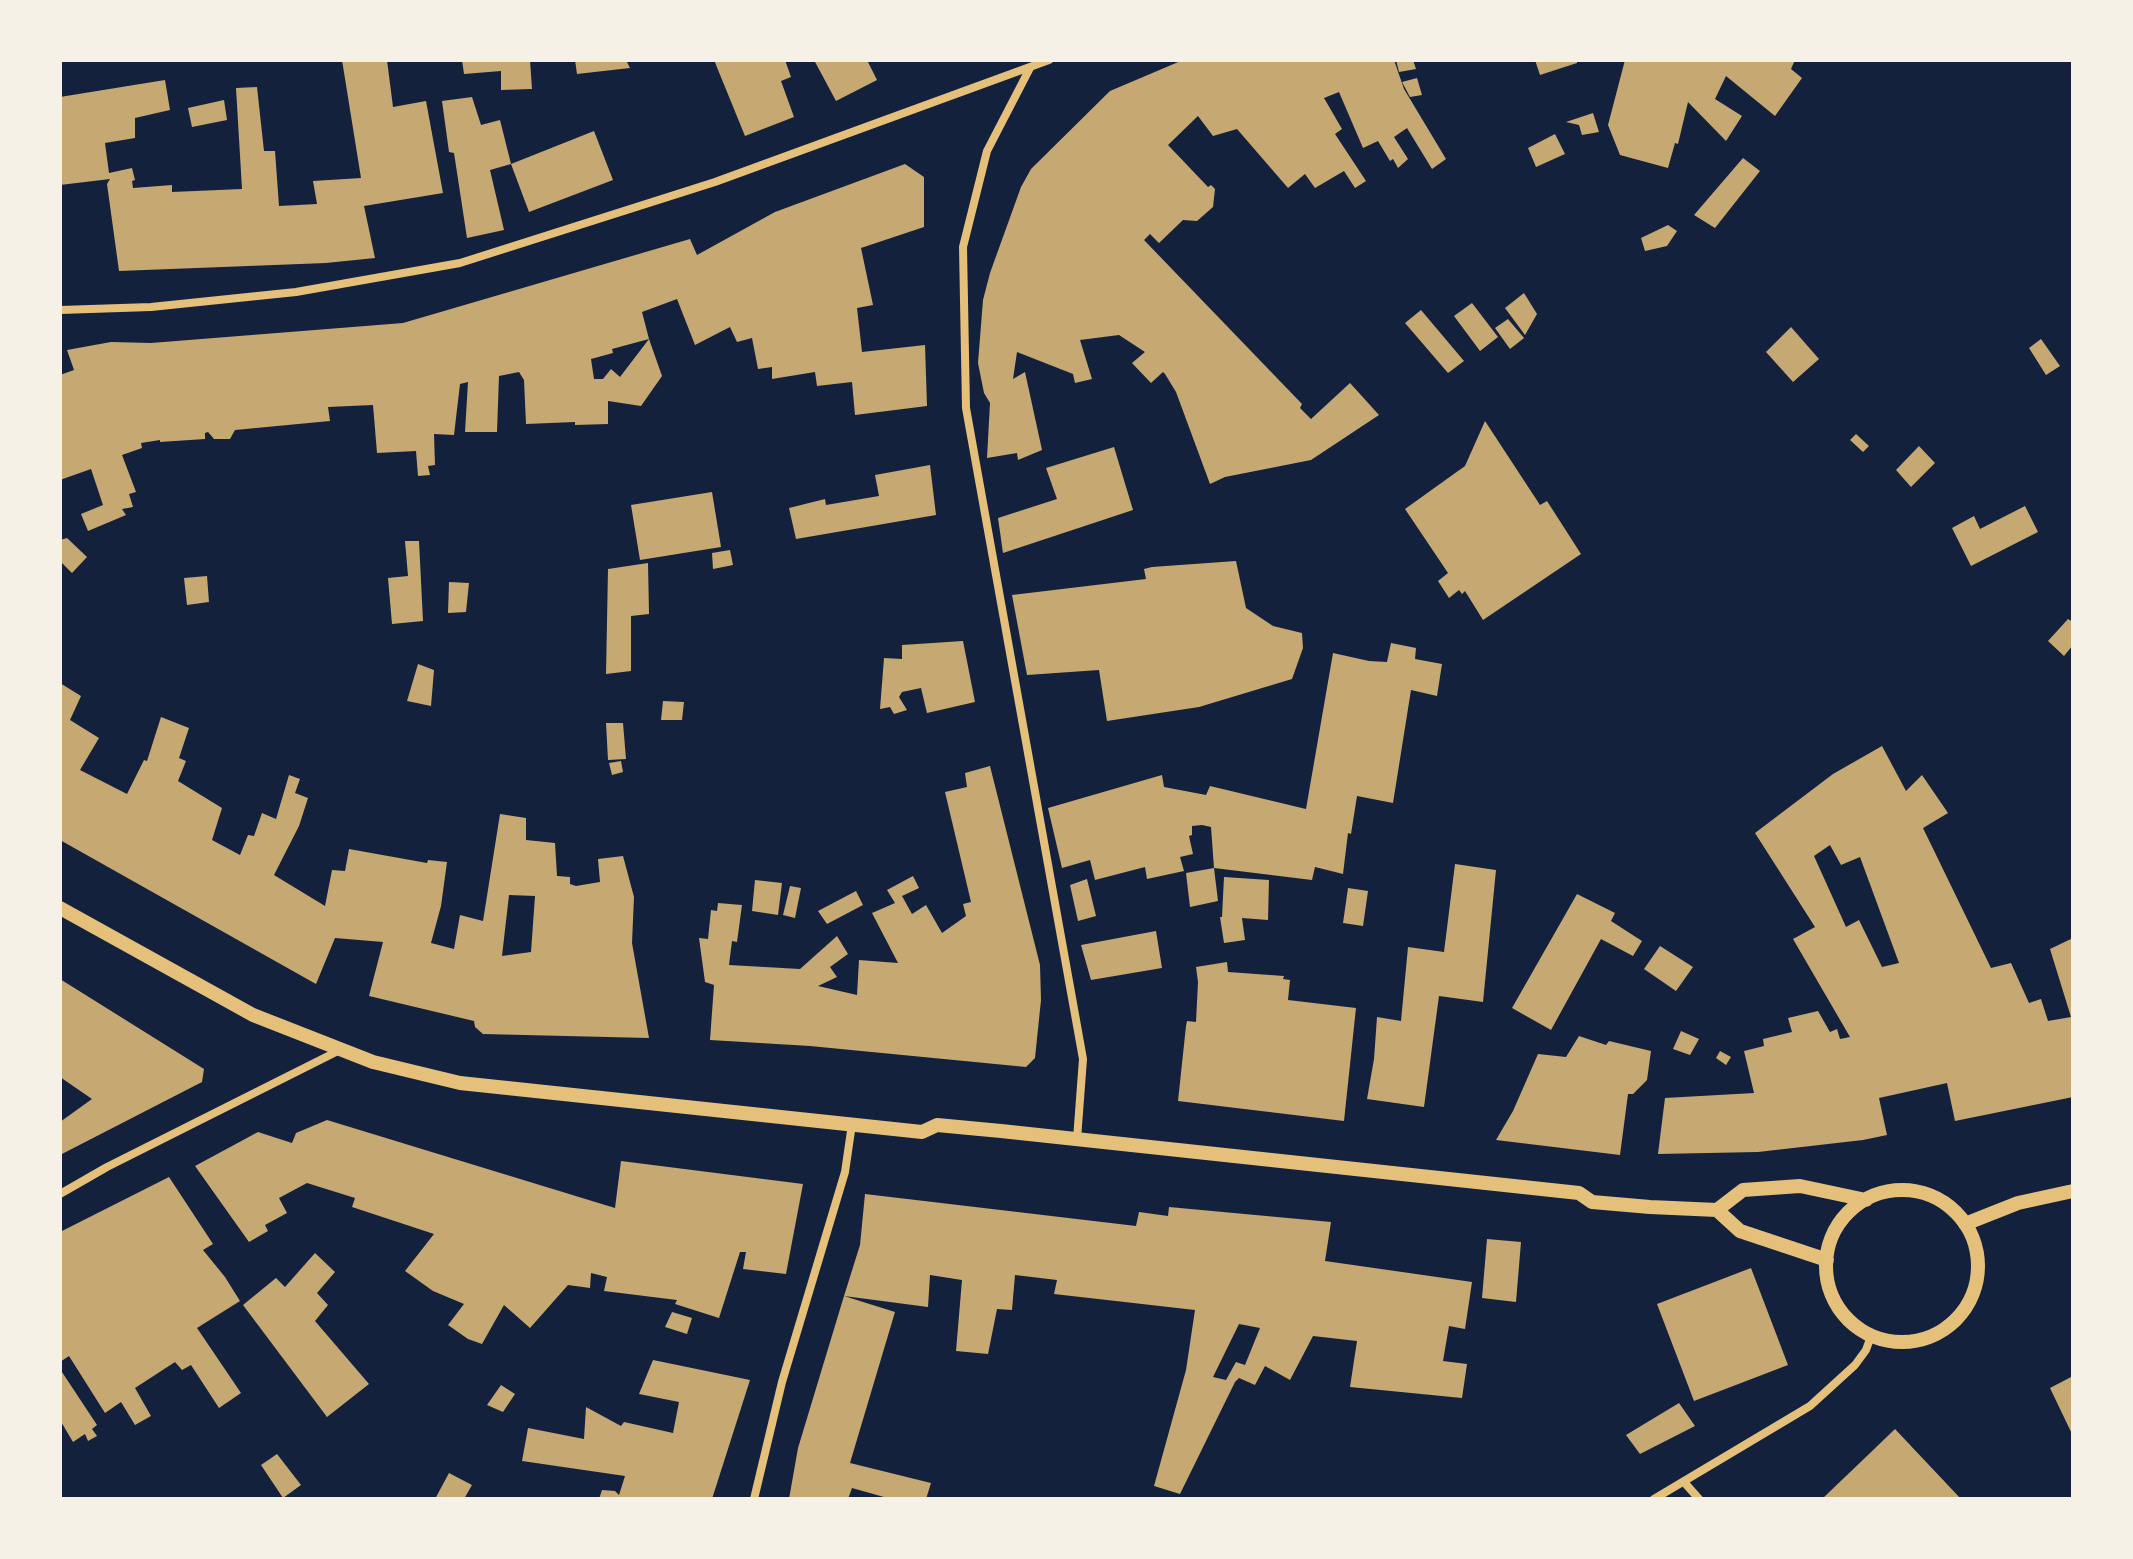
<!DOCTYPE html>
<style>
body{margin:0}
#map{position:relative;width:2133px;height:1559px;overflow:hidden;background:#14213d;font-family:"PT Sans Narrow",sans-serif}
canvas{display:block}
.frame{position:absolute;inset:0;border:62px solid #f6f1e7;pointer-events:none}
</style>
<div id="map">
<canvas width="2133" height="1559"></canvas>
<div class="frame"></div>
</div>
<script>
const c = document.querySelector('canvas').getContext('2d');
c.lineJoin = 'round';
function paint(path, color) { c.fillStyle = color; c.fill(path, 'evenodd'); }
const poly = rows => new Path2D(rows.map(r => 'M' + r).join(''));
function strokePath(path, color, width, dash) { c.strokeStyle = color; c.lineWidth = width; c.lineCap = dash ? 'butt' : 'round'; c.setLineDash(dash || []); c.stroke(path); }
paint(poly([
 [342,60,387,60,393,107,426,101,443,193,364,206,375,258,326,263,119,271,107,184,110,179,60,185,60,97,165,80,170,110,135,118,135,138,105,143,109,173,132,168,135,180,132,181,133,188,172,185,172,192,242,189,236,88,257,87,264,151,275,151,279,206,317,204,313,181,361,178],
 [462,60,530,60,532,89,501,90,501,71,464,74],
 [575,60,626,60,630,68,577,74],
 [714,60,785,60,791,77,781,81,794,117,745,136],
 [814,60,867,60,877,80,836,101],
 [1183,60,1394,60,1404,89,1446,159,1432,169,1407,128,1394,137,1408,159,1398,168,1393,159,1390,161,1378,141,1363,148,1339,92,1324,98,1342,129,1335,134,1366,181,1355,188,1344,171,1315,188,1305,174,1288,188,1237,129,1213,136,1198,116,1168,145,1208,187,1211,185,1215,189,1213,207,1197,221,1183,220,1159,243,1150,234,1144,240,1302,404,1300,408,1311,419,1350,383,1379,415,1311,460,1225,477,1210,484,1176,392,1165,374,1163,372,1151,383,1132,363,1145,352,1119,335,1080,340,1092,379,1075,383,1073,374,1017,352,1013,379,1025,372,1042,450,1018,460,1017,453,987,458,990,403,984,393,978,363,983,300,990,273,1021,187,1031,169,1110,91],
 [1396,60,1413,60,1416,69,1399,72],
 [1535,60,1577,60,1577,63,1540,75],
 [1625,60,1795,60,1791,69,1802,78,1775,116,1726,76,1715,99,1742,116,1726,141,1688,102,1678,144,1675,143,1668,168,1620,155,1608,125],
 [1417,78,1422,95,1410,97,1402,82],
 [472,97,481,125,500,120,511,164,490,170,504,230,467,238,454,153,449,152,442,101],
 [224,100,227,120,192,127,188,108],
 [1593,113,1599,132,1582,135,1579,125,1566,122],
 [594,131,613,180,529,212,511,164],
 [1555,134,1565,154,1536,167,1528,148],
 [1743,158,1760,171,1715,228,1694,215],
 [905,164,924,177,924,227,861,248,873,305,857,308,862,352,925,345,927,406,855,415,852,382,817,386,815,372,772,379,772,367,758,369,752,338,737,342,730,327,695,345,677,299,642,312,649,339,612,349,613,353,591,359,594,379,603,379,611,369,620,377,649,339,662,376,641,406,608,401,608,424,575,425,575,422,526,424,524,380,519,372,499,376,497,432,465,432,468,382,460,384,454,435,434,434,435,465,428,466,430,475,418,476,416,451,377,453,373,405,328,407,330,421,235,430,230,439,214,439,208,432,205,433,205,439,160,442,160,440,141,443,142,448,122,455,136,492,129,494,133,507,122,509,126,515,88,531,81,514,103,505,91,469,60,480,60,375,74,370,67,350,111,342,151,343,403,323,690,239,697,255,775,212],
 [1668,225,1677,231,1667,246,1645,251,1641,238],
 [1524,293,1537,314,1525,335,1505,308],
 [1472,303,1498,337,1480,351,1454,316],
 [1421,310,1464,361,1448,373,1405,323],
 [1508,319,1524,338,1510,349,1495,328],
 [1791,327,1819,359,1793,382,1766,352],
 [2041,339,2060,366,2046,375,2029,348],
 [1485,421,1540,505,1547,501,1581,554,1483,620,1465,591,1462,594,1459,590,1449,598,1438,581,1448,573,1405,509,1465,466],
 [1856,434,1869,446,1863,452,1850,440],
 [1919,446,1935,463,1911,487,1896,470],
 [1114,447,1133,510,1003,553,998,518,1057,499,1046,468],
 [930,465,936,515,796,539,789,508,825,499,826,505,879,496,875,475],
 [712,492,721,547,640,560,631,505],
 [2025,506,2038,532,1971,566,1952,528,1974,516,1980,529],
 [67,538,87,557,72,573,60,561,60,540],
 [405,541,419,541,423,621,392,624,388,578,408,576],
 [730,550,733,565,713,569,712,553],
 [1236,561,1246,608,1273,626,1302,633,1303,648,1292,679,1199,707,1107,721,1099,670,1027,675,1012,595,1146,579,1144,569,1152,567],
 [648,563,649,614,631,616,631,671,606,674,608,569],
 [207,576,209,602,187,605,184,578],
 [449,582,469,583,466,612,448,613],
 [2068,619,2073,622,2073,645,2064,656,2048,641],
 [963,641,975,702,927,713,921,688,902,692,899,697,907,710,894,714,890,707,880,709,884,658,902,659,902,645],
 [1391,643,1416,648,1415,659,1442,664,1437,696,1411,690,1393,803,1357,796,1351,834,1348,833,1343,874,1315,867,1312,880,1214,868,1211,827,1202,825,1192,826,1192,835,1189,836,1193,854,1180,857,1184,871,1147,879,1145,867,1095,880,1090,860,1062,868,1048,808,1162,775,1164,787,1206,795,1210,786,1306,809,1333,653,1369,661,1387,662],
 [418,664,434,670,431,706,407,701],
 [60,683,81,696,70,720,99,738,80,770,127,794,144,760,147,761,161,717,189,728,179,758,186,761,178,781,222,808,212,840,240,855,248,835,254,836,262,813,276,819,289,775,300,779,295,793,308,798,299,826,274,875,325,906,332,870,345,871,349,849,427,863,428,860,447,862,441,906,431,943,454,949,460,915,483,921,500,814,526,818,526,840,555,843,557,876,570,877,570,884,576,886,600,882,598,859,623,856,634,897,632,943,649,1038,483,1034,475,1027,474,1021,369,996,383,942,335,938,316,984,60,840],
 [509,895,535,896,531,952,502,956],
 [663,701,684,702,682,720,661,720],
 [606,723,623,723,626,759,608,760],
 [1882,746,1906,791,1922,775,1948,813,1923,828,1991,968,2011,963,2029,1003,2041,999,2048,1021,2071,1017,2050,949,2073,938,2073,1097,1955,1121,1947,1083,1879,1098,1887,1135,1863,1140,1758,1152,1658,1154,1665,1098,1754,1093,1744,1051,1764,1046,1763,1039,1792,1032,1788,1018,1818,1011,1830,1032,1837,1029,1840,1039,1850,1037,1793,939,1815,927,1755,833,1833,774],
 [1830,845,1841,865,1860,857,1899,963,1882,967,1859,920,1846,927,1814,856],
 [621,761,623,772,612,775,609,763],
 [990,766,1040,965,1041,1000,1035,1058,1026,1067,810,1046,710,1040,714,985,705,982,699,938,708,939,711,910,717,911,718,903,742,905,737,942,732,941,729,965,800,969,837,936,848,954,830,967,837,977,818,986,857,995,859,960,898,963,872,913,895,903,887,890,913,876,919,888,902,896,912,914,926,905,942,933,966,916,963,904,971,902,945,792,967,787,965,773],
 [1455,864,1496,870,1483,1002,1439,996,1424,1107,1367,1099,1374,1059,1377,1017,1401,1021,1408,947,1444,952],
 [1214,868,1218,901,1190,907,1186,873],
 [1224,877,1269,880,1268,920,1242,918,1245,940,1224,943,1220,917,1222,917],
 [1087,879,1096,916,1078,921,1070,885],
 [755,880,782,883,778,915,752,911],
 [790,886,801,888,795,918,783,915],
 [1348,888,1368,891,1363,926,1343,923],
 [856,891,863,905,827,924,818,911],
 [1577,894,1615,913,1611,921,1642,941,1633,956,1601,939,1551,1030,1512,1008],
 [1156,931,1162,968,1091,980,1081,945],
 [1660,946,1693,967,1676,991,1644,969],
 [1227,962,1228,972,1284,976,1283,979,1290,980,1288,1000,1356,1008,1344,1121,1178,1101,1186,1026,1187,1021,1196,1022,1198,982,1196,967],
 [60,979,204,1069,202,1082,60,1155,60,1122,92,1099,60,1077],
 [1681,1031,1699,1039,1690,1055,1673,1049],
 [1579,1036,1606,1045,1609,1041,1651,1051,1647,1080,1633,1094,1628,1094,1620,1155,1496,1140,1513,1111,1538,1054,1566,1057],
 [1720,1051,1731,1057,1726,1065,1716,1058],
 [327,1120,615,1208,621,1161,803,1184,786,1274,743,1269,746,1252,740,1252,719,1318,675,1304,677,1300,604,1291,607,1277,591,1273,590,1288,568,1285,530,1328,504,1305,482,1344,468,1339,448,1325,464,1304,433,1291,405,1271,434,1234,352,1207,355,1198,307,1183,279,1198,287,1213,265,1225,268,1231,249,1242,195,1166,258,1132,292,1143,296,1133],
 [169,1177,213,1244,203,1250,225,1277,240,1301,197,1328,241,1393,219,1408,191,1365,182,1370,175,1362,135,1388,151,1416,135,1425,121,1402,105,1413,69,1356,60,1362,60,1232],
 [865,1194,1136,1226,1139,1212,1168,1216,1169,1207,1331,1222,1325,1261,1472,1282,1465,1329,1449,1326,1443,1361,1467,1364,1462,1398,1350,1387,1357,1341,1313,1336,1290,1380,1265,1366,1255,1385,1239,1378,1235,1382,1180,1494,1154,1486,1186,1370,1195,1310,1054,1294,1057,1280,1015,1275,1012,1310,997,1309,988,1354,956,1351,962,1280,930,1275,928,1307,844,1296,860,1245],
 [1239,1324,1260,1328,1245,1365,1236,1362,1226,1380,1213,1377],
 [1487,1239,1521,1242,1516,1302,1482,1298],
 [315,1253,335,1272,317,1293,328,1305,315,1321,369,1384,327,1417,243,1305,276,1278,285,1287],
 [1751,1268,1788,1365,1694,1401,1657,1304],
 [844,1296,895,1312,850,1463,931,1483,926,1499,891,1499,852,1488,848,1499,789,1499,798,1448],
 [672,1312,692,1318,687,1334,665,1327],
 [653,1360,750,1380,712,1499,599,1499,602,1490,615,1491,619,1495,625,1476,522,1461,528,1428,584,1439,586,1407,621,1426,624,1422,673,1433,679,1402,639,1394],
 [60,1369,97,1425,92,1429,97,1436,88,1441,85,1434,73,1442,60,1420],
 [2073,1376,2073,1436,2050,1388],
 [501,1385,515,1394,503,1412,487,1405],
 [1679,1403,1695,1426,1640,1454,1626,1435],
 [1895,1429,1961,1499,1822,1499,1869,1454],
 [277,1454,301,1485,283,1498,261,1465],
 [449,1473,472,1485,464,1499,435,1499]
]), '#c6a872');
strokePath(poly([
 [1030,68,987,151,963,247,966,408,1083,1059,1077,1139],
 [60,310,151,307,296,292,460,263,715,182,1049,60],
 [60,1194,107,1167,340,1050],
 [1684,1482,1699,1499],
 [754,1499,782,1382,845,1172,852,1124],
 [1654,1499,1810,1406,1855,1365,1866,1350,1871,1336]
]), '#e5c07b', 8);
strokePath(poly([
 [60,908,253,1015,373,1062,460,1083,922,1132,937,1125,1001,1131,1579,1193,1592,1202,1650,1207,1717,1210,1743,1190,1800,1186,1866,1200],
 '1826 1266a76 76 0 1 1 152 0a76 76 0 1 1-152 0Z',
 [1717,1210,1740,1231,1827,1260],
 [1965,1224,2018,1203,2073,1191]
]), '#e5c07b', 14);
</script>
